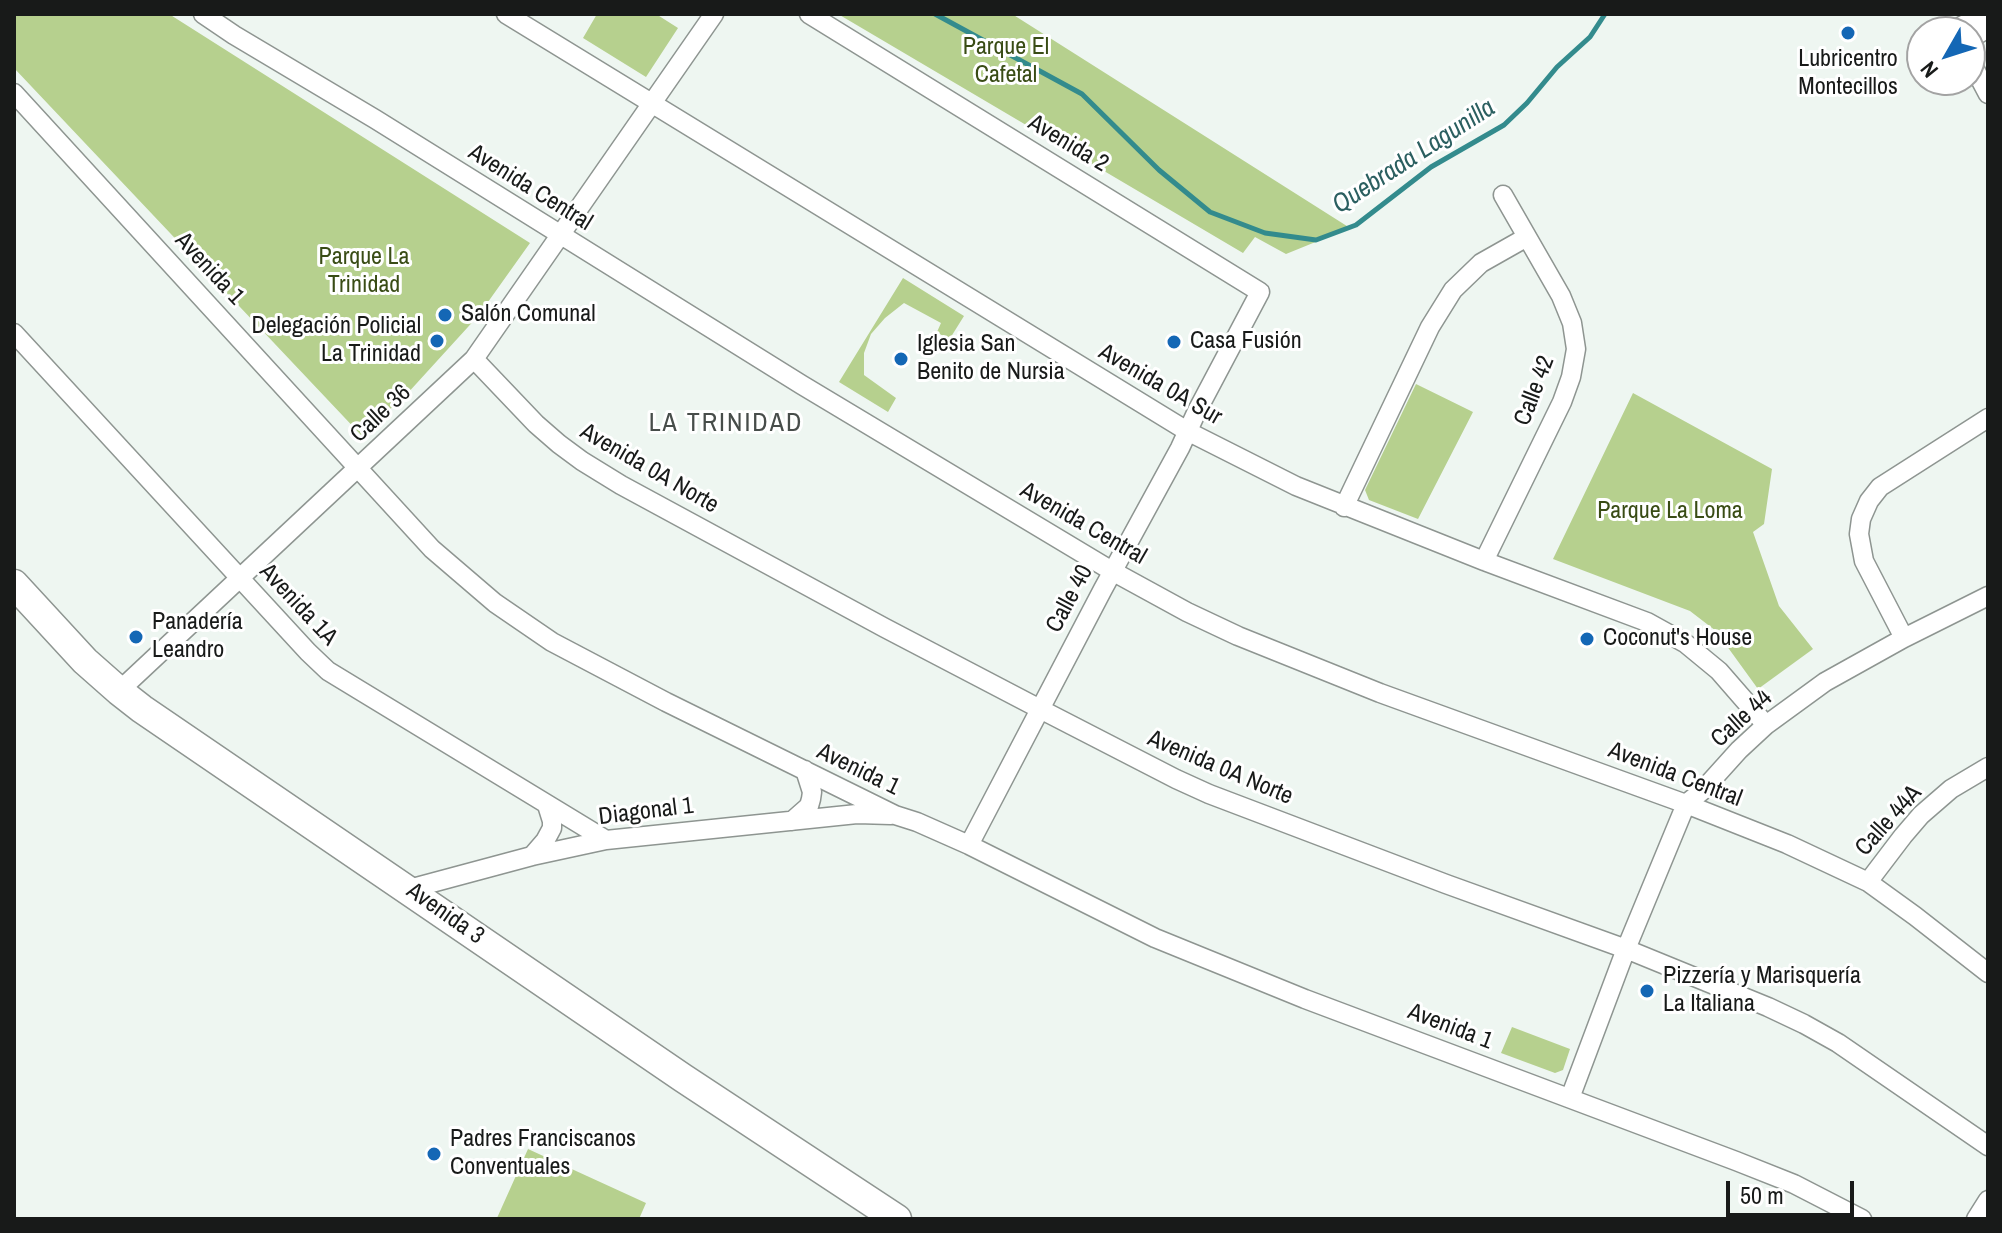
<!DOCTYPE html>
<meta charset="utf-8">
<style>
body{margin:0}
#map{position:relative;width:2002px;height:1233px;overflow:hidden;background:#eef6f1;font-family:"Archivo Narrow",sans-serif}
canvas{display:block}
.frame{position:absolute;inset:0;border:16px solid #181a19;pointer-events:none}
.north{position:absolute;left:1906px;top:16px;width:80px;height:80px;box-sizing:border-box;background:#fff;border:2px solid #a3a3a3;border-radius:50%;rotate:231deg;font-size:22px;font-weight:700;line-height:32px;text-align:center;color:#181a19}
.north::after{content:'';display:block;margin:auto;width:28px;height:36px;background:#1467b5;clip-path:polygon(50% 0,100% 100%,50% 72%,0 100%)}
.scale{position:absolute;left:1726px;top:1181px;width:128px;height:36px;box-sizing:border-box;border:4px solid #181a19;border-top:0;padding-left:10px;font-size:24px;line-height:28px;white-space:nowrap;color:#181a19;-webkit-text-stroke:6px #fff;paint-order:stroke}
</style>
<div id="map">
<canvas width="2002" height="1233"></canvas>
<div class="frame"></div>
<div class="north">N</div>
<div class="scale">50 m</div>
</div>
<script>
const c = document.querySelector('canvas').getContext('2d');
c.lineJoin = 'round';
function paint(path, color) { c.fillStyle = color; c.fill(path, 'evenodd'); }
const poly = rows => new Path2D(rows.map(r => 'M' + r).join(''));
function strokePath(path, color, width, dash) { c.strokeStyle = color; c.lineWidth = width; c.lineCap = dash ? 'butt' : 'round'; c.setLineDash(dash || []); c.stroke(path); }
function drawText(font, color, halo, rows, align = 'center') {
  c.font = font + ' "Archivo Narrow",sans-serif'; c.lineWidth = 6; c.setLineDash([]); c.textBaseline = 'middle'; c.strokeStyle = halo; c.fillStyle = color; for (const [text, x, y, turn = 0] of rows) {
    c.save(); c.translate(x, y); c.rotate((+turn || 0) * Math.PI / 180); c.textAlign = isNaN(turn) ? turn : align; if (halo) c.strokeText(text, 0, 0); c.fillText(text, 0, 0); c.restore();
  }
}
paint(poly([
 [14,14,169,14,530,243,478,316,406,395,361,435,14,68],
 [597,14,656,14,678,28,646,77,583,38],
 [838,14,1012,14,1350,228,1286,254,1255,237,1243,253],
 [903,278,964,316,949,340,937,332,941,323,904,303,885,318,871,334,864,353,864,375,896,398,888,412,839,382],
 [1416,384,1473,412,1418,519,1369,500,1365,490],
 [1633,393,1772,469,1764,524,1753,532,1779,606,1813,649,1758,689,1716,631,1690,611,1553,559],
 [1512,1027,1570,1049,1563,1070,1555,1073,1501,1053],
 [528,1149,646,1203,639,1219,497,1218]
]), '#b6d08e');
strokePath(poly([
 [935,14,1082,94,1159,170,1210,212,1265,233,1316,240,1356,225,1431,167,1504,125,1527,103,1557,67,1590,37,1605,14]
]), '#338b8d', 5);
const street = poly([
 [203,14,234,35,375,119,802,385,1112,571,1187,612,1238,636,1380,693,1686,804,1787,844,1868,882,1915,916,1988,973],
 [506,14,1187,431,1296,486,1484,561,1647,622,1685,643,1719,671,1766,725],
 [809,14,1260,292,1197,411,1180,448,1103,589,969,845],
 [1954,30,1984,14],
 [1970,39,1988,28],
 [1970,60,1988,94],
 [14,93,432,549,495,603,552,642,666,702,895,815,917,822,969,845,1155,938,1305,999,1736,1161,1794,1184,1862,1219],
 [14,333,308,652,328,671,606,840],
 [474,359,536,424,559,444,582,461,621,485,885,628,1040,709,1176,779,1209,794,1446,884,1626,949,1768,1007,1804,1024,1838,1043,1988,1146],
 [1344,507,1430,327,1453,290,1481,263,1527,237],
 [1484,561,1562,402,1571,377,1576,349,1572,323,1561,296,1503,195],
 [1904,638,1864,561,1859,534,1861,519,1869,501,1880,487,1988,418],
 [119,691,474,359,714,14],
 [792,821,809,806,811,799,812,792,805,770],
 [532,856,545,841,552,828,552,821,547,805],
 [1868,882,1903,836,1921,815,1951,789,1988,767],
 [409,889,532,856,606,840,857,814,891,815],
 [1570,1098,1626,949,1686,804,1702,791,1739,750,1766,725,1825,682,1904,638,1988,596],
 [1976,1219,1988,1200]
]);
const primary = poly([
 [14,584,85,661,119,691,142,709,683,1078,897,1219]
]);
strokePath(street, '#8e9591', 21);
strokePath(primary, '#8e9591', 31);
strokePath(street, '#fff', 18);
strokePath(primary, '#fff', 28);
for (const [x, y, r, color] of [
 [1848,33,8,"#1467b5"],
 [445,315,8,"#1467b5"],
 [437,341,8,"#1467b5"],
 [1174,342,8,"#1467b5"],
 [901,359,8,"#1467b5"],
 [136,637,8,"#1467b5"],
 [1587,639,8,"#1467b5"],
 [1647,991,8,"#1467b5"],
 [434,1154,8,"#1467b5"]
]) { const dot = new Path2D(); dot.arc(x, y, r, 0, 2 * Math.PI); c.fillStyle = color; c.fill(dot); strokePath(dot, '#fff', 3); }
drawText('24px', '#394c15', '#fff', [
 ["Parque El",1006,48],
 ["Cafetal",1006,76],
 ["Parque La",364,258],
 ["Trinidad",364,286],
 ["Parque La Loma",1670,512]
]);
drawText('24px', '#181a19', '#fff', [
 ["Lubricentro",1848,60,"center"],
 ["Montecillos",1848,88,"center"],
 ["Salón Comunal",461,315],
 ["Delegación Policial",421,327,"right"],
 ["La Trinidad",421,355,"right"],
 ["Casa Fusión",1190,342],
 ["Iglesia San",917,345],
 ["Benito de Nursia",917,373],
 ["Panadería",152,623],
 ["Leandro",152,651],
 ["Coconut's House",1603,639],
 ["Pizzería y Marisquería",1663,977],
 ["La Italiana",1663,1005],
 ["Padres Franciscanos",450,1140],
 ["Conventuales",450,1168]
], 'left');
drawText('24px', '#181a19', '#fff', [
 ["Avenida 2",1068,144,31],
 ["Avenida Central",530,188,32],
 ["Avenida 1",209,269,47],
 ["Avenida 0A Sur",1160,385,30],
 ["Calle 42",1535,391,-69],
 ["Calle 36",381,414,-43],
 ["Avenida 0A Norte",649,469,30],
 ["Avenida Central",1083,524,30],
 ["Calle 40",1070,599,-62],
 ["Avenida 1A",298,605,47],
 ["Calle 44",1742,719,-42],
 ["Avenida 0A Norte",1220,768,23],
 ["Avenida 1",858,770,26],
 ["Avenida Central",1675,775,21],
 ["Diagonal 1",646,812,-7],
 ["Calle 44A",1889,821,-48],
 ["Avenida 3",445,914,35],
 ["Avenida 1",1450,1027,21]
]);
drawText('italic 26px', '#2b5f60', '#fff', [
 ["Quebrada Lagunilla",1414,157,-33]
]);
c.letterSpacing = '2px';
drawText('26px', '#474d4a', '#fff', [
 ["LA TRINIDAD",726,424]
]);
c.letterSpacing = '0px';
</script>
